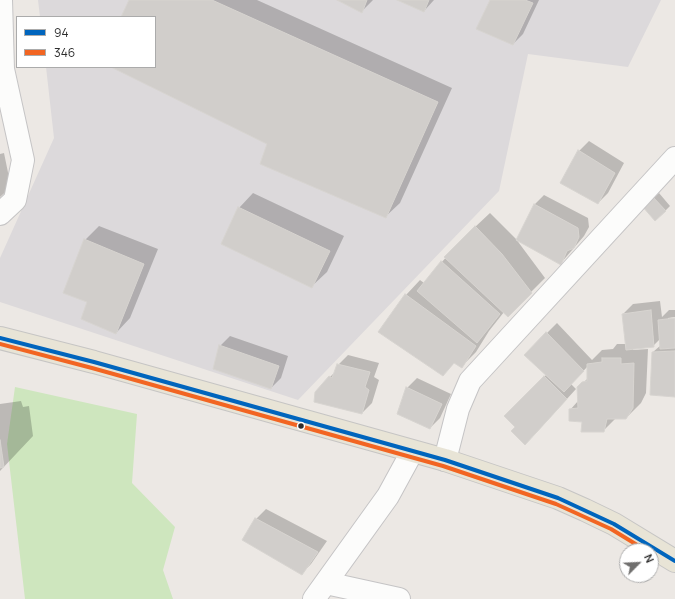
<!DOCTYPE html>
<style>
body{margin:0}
#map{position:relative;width:675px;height:599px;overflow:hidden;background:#ece8e4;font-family:Manrope,sans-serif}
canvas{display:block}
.legend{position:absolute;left:16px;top:16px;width:140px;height:52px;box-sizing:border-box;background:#fff;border:1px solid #ababab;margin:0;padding:5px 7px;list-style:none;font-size:12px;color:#2e2e2e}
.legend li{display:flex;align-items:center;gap:8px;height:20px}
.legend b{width:20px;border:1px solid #ababab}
.north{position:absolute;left:619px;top:543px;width:40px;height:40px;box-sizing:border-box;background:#fff;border:1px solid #ababab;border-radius:50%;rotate:66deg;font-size:11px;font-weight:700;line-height:16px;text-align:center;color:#2e2e2e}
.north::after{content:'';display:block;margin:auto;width:14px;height:18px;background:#706f6e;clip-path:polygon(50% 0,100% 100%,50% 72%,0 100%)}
</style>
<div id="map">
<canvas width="675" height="599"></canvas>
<ul class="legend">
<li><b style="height:5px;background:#0065bd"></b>94</li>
<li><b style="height:5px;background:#f26522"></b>346</li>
</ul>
<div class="north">N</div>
</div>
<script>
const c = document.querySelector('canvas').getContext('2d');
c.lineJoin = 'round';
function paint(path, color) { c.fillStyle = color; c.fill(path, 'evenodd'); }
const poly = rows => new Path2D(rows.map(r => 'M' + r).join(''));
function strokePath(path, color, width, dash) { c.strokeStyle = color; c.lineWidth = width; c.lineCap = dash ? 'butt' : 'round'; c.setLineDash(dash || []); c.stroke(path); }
paint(poly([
 [38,0,661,0,628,67,528,54,499,191,298,400,0,302,0,258,54,138,46,67,155,67,155,17,40,17]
]), '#dcd9db');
paint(poly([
 [15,387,137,414,132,483,175,527,163,570,173,599,25,599,7,444]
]), '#cee6be');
paint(poly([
 [130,0,257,0,452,88,400,203,385,217,269,143,113,67,155,67,155,17,122,17],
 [339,0,373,0,362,11],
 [400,0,434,0,424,11],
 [491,0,539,0,523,34,513,44],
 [589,141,624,163,608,193,598,203,579,151],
 [4,153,11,187,0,197,0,154],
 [253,193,344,236,327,272,312,286,239,208],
 [659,193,670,206,665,211,648,202],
 [544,195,588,218,589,227,584,236,561,263,534,205],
 [490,213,516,239,545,278,508,315,504,312,489,331,476,352,461,367,455,362,443,375,406,295,420,280,424,283,459,242],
 [99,226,158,249,130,318,116,333,89,302,85,240],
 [660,301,662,317,669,310,675,310,675,317,668,318,668,320,675,319,675,396,653,352,661,345,660,339,653,346,633,348,633,350,648,349,646,393,641,403,626,418,616,418,603,431,583,421,570,410,578,401,578,388,588,378,588,366,571,384,576,389,535,434,517,427,506,416,546,375,525,355,557,323,592,360,602,350,613,349,617,344,626,344,623,314,633,304],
 [230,336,288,356,281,378,271,388,220,346],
 [348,355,379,363,374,377,379,380,372,403,362,413,330,377,336,371,338,365],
 [417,378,451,394,440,418,430,428,407,388],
 [21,401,23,407,29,406,33,436,0,471,0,404],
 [266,509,327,541,311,564,302,573,256,519]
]), '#0003');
const building = poly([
 [129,0,212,0,438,102,386,218,260,164,267,144,111,67,155,67,155,17,121,17,129,0],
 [337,0,367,0,362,13,337,0],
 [397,0,429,0,424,12,397,0],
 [490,0,525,0,533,3,513,45,476,29,490,0],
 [578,150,615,173,598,204,560,183,578,150],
 [653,197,666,211,655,221,642,206,653,197],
 [534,204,578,228,579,237,574,248,567,251,561,265,516,240,534,204],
 [238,207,330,251,312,288,221,244,238,207],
 [475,226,502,254,532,293,508,317,444,257,475,226],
 [84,239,144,264,116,334,81,319,87,302,63,293,84,239],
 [441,261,500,314,477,343,417,291,441,261],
 [405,294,476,346,462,368,454,363,443,376,378,332,405,294],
 [651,310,654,347,626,350,622,314,651,310],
 [675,318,675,348,660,349,658,320,675,318],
 [546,332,584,371,564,392,524,355,546,332],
 [219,345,279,366,271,389,213,369,219,345],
 [675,351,675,397,650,395,652,352,675,351],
 [602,358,621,358,621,364,634,363,633,408,626,419,607,419,604,432,581,432,582,422,569,421,569,409,578,408,577,387,582,382,587,381,587,364,602,362,602,358],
 [337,364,370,372,365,387,369,390,362,414,314,402,315,392,329,376,332,378,337,364],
 [544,376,567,399,525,445,511,431,515,427,504,416,544,376],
 [406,387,442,404,430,429,397,414,406,387],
 [0,440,4,467,0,468,0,440],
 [255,518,318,552,302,575,242,540,255,518]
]);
paint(building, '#d1cecb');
strokePath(building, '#d7d4d0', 1);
const street = poly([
 [0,214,15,200,23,160,3,69,1,0],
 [445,460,458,409,470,381,675,158],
 [326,583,399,599],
 [314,599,388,496,412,452]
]);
const primary = poly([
 [0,338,94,362,445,460,558,498,585,510,614,524,675,561]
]);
strokePath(street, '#c5c4c5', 24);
strokePath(primary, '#c6c5c4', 24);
strokePath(street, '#fcfcfb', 22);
strokePath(primary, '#e8e4d6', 22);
strokePath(poly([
 [0,338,94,362,445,460,558,498,614,524,675,561]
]), '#0065bd', 4);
strokePath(poly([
 [0,344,92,368,443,466,556,504,611,529,647,551]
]), '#f26522', 4);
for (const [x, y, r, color] of [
 [301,426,3.5,"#2e2e2e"]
]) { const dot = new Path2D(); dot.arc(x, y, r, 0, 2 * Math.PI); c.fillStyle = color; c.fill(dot); strokePath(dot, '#fff', 1.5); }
</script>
